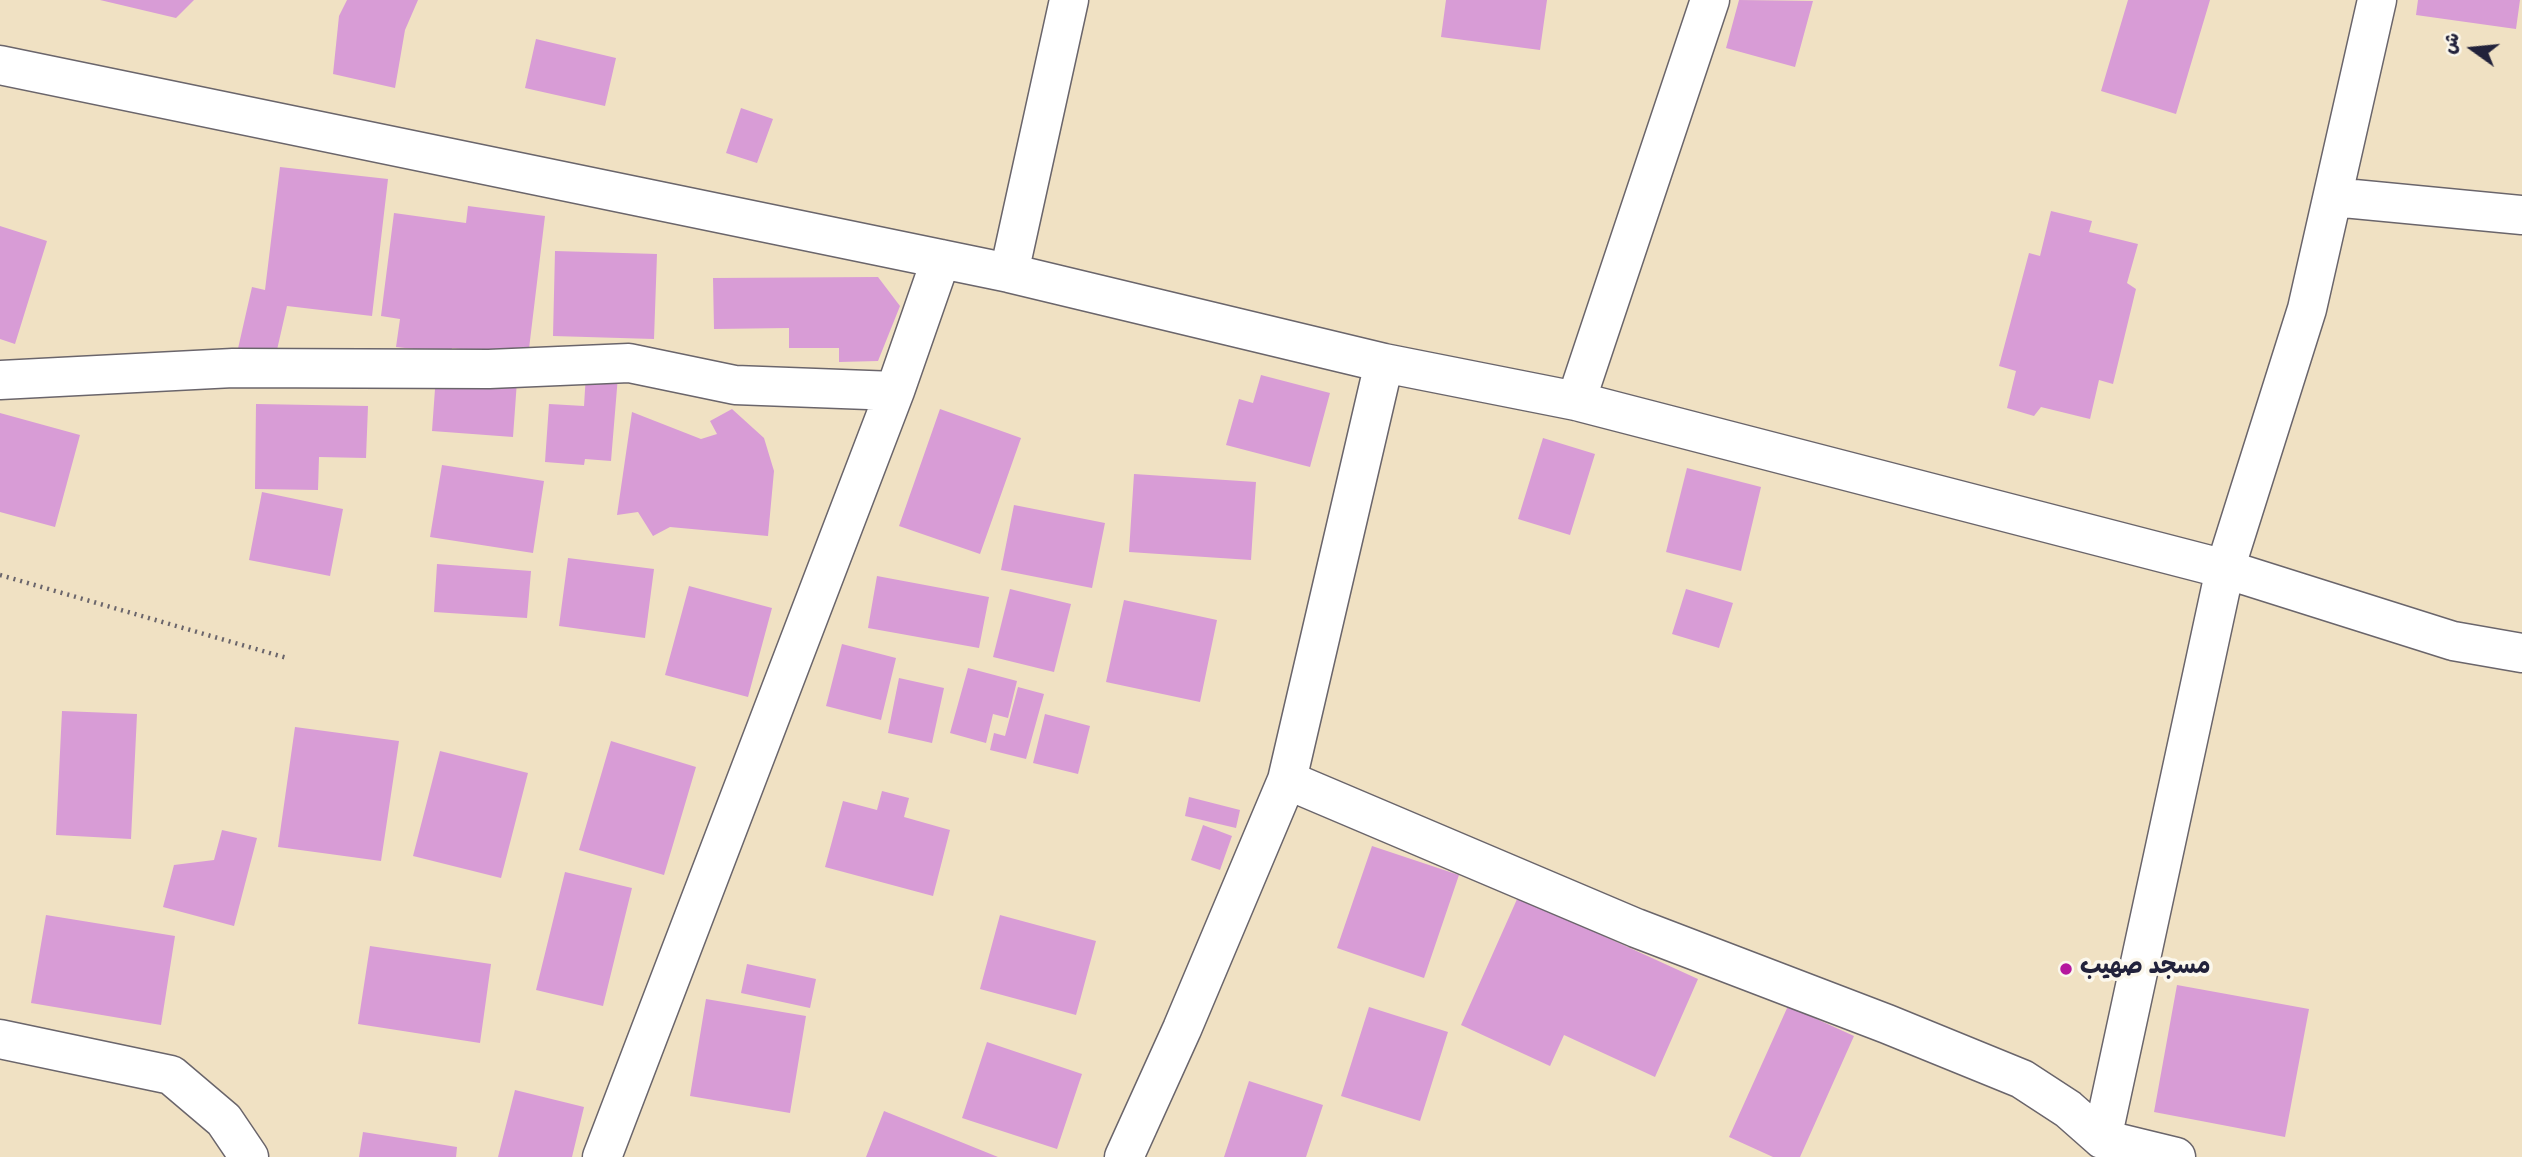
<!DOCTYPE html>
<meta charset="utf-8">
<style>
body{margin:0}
#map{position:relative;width:2522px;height:1157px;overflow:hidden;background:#f0e1c3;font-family:"Indie Flower","Playpen Sans Arabic",sans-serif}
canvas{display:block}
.north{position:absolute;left:2438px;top:14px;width:70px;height:70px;-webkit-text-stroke:5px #fbf7ec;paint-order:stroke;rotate:285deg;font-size:19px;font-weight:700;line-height:28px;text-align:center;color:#22223b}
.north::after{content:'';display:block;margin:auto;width:24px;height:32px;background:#22223b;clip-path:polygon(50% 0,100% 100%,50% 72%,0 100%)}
</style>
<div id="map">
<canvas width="2522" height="1157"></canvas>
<div class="north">ش</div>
</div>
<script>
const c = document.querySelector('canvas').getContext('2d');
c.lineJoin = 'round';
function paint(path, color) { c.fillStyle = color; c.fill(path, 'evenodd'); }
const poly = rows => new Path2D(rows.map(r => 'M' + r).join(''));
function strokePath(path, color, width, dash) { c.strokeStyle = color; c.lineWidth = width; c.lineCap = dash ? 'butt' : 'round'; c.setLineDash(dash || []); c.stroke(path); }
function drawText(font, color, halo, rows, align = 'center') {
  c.font = font + ' "Indie Flower","Playpen Sans Arabic",sans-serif'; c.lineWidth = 7; c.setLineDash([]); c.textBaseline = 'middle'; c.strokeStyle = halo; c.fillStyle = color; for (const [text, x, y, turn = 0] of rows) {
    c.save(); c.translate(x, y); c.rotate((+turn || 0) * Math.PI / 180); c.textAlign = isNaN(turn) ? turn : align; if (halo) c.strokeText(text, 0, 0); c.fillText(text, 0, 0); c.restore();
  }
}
paint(poly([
 [100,0,194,0,176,18],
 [347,0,418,0,405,30,395,88,333,74,339,16],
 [1446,0,1547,0,1540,50,1441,37],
 [1739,0,1813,1,1795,67,1726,48],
 [2128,0,2210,0,2176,114,2101,91],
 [2418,0,2520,0,2516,29,2416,15],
 [536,39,616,58,605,106,525,88],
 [741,108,773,119,757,163,726,153],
 [280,167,388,179,372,316,287,306,274,363,237,353,252,287,265,290],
 [468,206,545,216,528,357,452,348,451,353,396,347,400,319,381,316,394,213,466,223],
 [2051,211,2092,221,2089,232,2138,244,2127,283,2136,289,2113,384,2099,380,2090,419,2041,407,2034,416,2007,408,2016,371,1999,366,2029,253,2040,256],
 [0,226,47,241,15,344,0,339],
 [555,251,657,254,654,339,553,336],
 [878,277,900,306,878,361,839,362,839,348,789,348,789,328,714,329,713,278],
 [586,374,618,376,611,461,585,459,584,465,545,462,549,404,584,406],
 [436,375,517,381,513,437,432,431],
 [1261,375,1330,393,1310,467,1226,445,1239,399,1253,403],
 [256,404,368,406,366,458,319,457,318,490,255,489],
 [732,409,764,438,774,471,768,536,670,527,653,536,638,512,617,515,632,412,701,439,717,434,710,421],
 [940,409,1021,438,980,554,899,526],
 [0,413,80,435,55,527,0,512],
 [1543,438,1595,454,1570,535,1518,519],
 [442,465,544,481,533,553,430,537],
 [1687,468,1761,487,1741,571,1666,552],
 [1134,474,1256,482,1251,560,1129,552],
 [262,492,343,509,330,576,249,560],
 [1014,505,1105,523,1092,588,1001,570],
 [568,558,654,569,645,638,559,626],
 [437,564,531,571,527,618,434,612],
 [877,576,989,597,979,648,868,628],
 [689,586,772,608,748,697,665,675],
 [1010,589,1071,604,1054,672,993,657],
 [1686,589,1733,603,1719,648,1672,634],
 [1124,600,1217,620,1200,702,1106,682],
 [842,644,896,658,881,720,826,706],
 [968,668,1017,681,1008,718,993,714,986,743,950,733],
 [899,678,944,688,932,743,888,733],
 [1018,687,1044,694,1026,759,990,750,994,733,1005,736],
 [62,711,137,714,131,839,56,835],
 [1045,714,1090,726,1078,774,1033,763],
 [295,727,399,741,381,861,278,847],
 [611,741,696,767,664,875,579,850],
 [440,751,528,773,501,878,413,856],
 [882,791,909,798,904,817,950,830,933,896,825,867,843,801,877,810],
 [1189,797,1240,810,1236,828,1185,816],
 [1203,825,1232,836,1220,870,1191,860],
 [222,830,257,838,234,926,163,907,174,865,214,860],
 [1372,846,1459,875,1424,978,1337,948],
 [565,872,632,888,603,1006,536,990],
 [1518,897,1698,979,1655,1077,1564,1035,1550,1066,1461,1025],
 [46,915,175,936,161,1025,31,1003],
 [1000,915,1096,941,1076,1015,980,989],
 [370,946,491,964,480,1043,358,1024],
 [747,964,816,979,810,1008,741,993],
 [2177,985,2309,1009,2285,1137,2154,1112],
 [706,999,806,1016,790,1113,690,1096],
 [1788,1006,1854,1036,1800,1157,1773,1157,1729,1137],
 [1369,1007,1448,1032,1420,1121,1341,1096],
 [987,1042,1082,1074,1057,1149,962,1118],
 [1249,1081,1323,1105,1306,1157,1224,1157],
 [515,1090,584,1107,572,1157,498,1157],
 [884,1111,946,1136,998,1157,866,1157],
 [363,1132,457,1147,456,1157,359,1157]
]), '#d89cd6');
const minor = poly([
 [0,65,1009,273,1384,363,1576,401,2225,569,2453,641,2522,653],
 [2333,197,2522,215],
 [1009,273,1069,0],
 [0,380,233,368,489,369,629,363,735,385,895,391,941,259],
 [1576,401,1710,0],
 [1287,780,1636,928,1887,1024,2022,1079,2068,1109,2102,1139],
 [0,1039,171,1075,224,1120,249,1157],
 [602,1157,895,391],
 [1124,1157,1182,1029,1287,780,1384,363],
 [2176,1157,2102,1139,2225,569,2307,309,2377,0]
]);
strokePath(minor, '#6a656b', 41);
strokePath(poly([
 [0,575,287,658]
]), '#6a656b', 4.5, [2, 5]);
strokePath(minor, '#fff', 38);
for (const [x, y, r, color] of [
 [2066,969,7,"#b5179e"]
]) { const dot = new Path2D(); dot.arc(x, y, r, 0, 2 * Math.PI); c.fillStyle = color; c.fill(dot); strokePath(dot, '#fbf7ec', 2.5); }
drawText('bold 24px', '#22223b', '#fbf7ec', [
 ["مسجد صهيب",2080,969]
], 'left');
</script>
